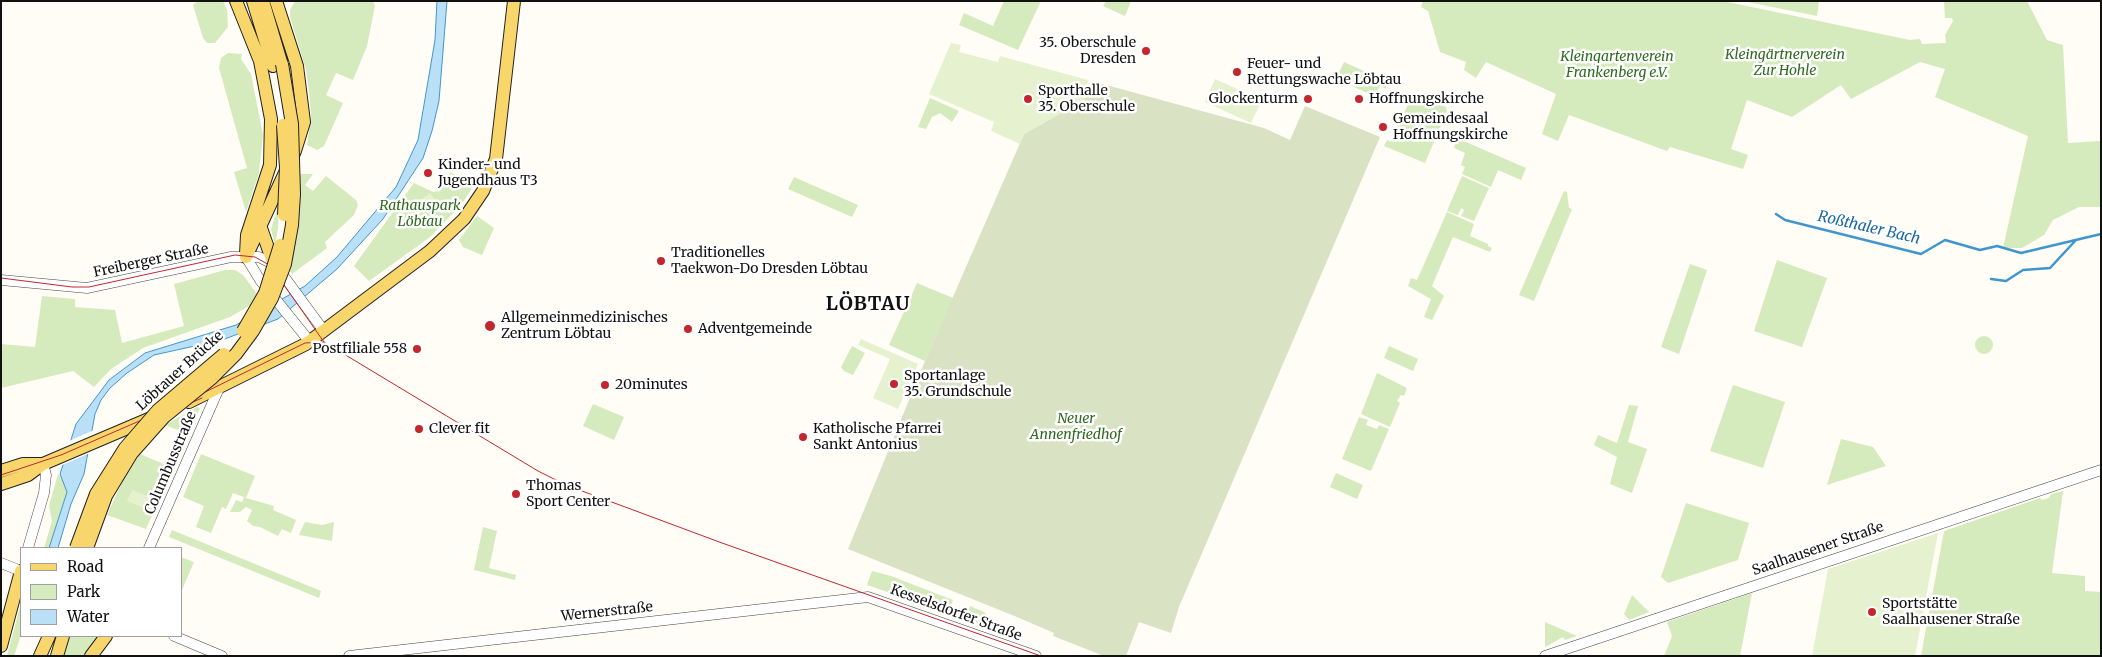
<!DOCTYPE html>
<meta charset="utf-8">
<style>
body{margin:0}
#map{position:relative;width:2102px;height:657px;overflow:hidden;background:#fffdf5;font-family:Merriweather,serif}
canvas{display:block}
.frame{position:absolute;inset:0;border:2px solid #111;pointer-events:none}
.legend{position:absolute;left:20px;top:547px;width:162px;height:90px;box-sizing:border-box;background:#fff;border:1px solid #a0a0a0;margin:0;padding:6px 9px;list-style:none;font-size:15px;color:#111}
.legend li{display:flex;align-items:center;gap:10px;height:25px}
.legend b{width:25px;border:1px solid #a0a0a0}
</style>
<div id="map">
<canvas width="2102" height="657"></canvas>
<div class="frame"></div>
<ul class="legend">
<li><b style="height:6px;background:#f9d66b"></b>Road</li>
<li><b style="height:14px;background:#d5ebbd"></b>Park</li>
<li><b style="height:14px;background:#b9e0f7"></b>Water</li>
</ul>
</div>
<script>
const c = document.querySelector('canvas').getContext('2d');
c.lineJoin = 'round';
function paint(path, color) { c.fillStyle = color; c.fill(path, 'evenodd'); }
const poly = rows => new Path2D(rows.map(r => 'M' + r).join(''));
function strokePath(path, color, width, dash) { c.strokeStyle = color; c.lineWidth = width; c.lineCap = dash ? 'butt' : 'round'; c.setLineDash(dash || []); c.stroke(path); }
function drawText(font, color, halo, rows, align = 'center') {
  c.font = font + ' Merriweather,serif'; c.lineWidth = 5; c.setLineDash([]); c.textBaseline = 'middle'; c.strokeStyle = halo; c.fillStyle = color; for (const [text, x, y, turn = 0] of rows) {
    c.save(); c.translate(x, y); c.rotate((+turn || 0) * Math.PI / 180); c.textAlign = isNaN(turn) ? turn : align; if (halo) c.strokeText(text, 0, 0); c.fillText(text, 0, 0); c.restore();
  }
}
paint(poly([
 [198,1,223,1,227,10,228,27,215,43,207,43,203,38,193,5],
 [295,1,373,1,375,6,367,46,353,80,336,73,326,95,343,103,324,146,317,150,307,145,311,117,310,100,306,70,290,17,290,10],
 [1004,1,1041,1,1018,50,959,25,964,13,993,26],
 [1106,1,1131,1,1125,16,1103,6],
 [1423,1,1723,1,1910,40,1920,39,1922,44,1946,43,1945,35,1953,21,1952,18,1945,18,1944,1,2027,1,2047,40,2063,45,2068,143,2100,141,2101,207,2079,207,2053,220,2044,235,2022,248,2003,248,2028,136,1935,97,1945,69,1920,62,1851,99,1841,85,1792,117,1747,100,1731,149,1748,155,1743,169,1670,147,1667,151,1569,115,1558,141,1542,134,1556,94,1486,62,1476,78,1464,70,1466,62,1440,52,1428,11,1421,7],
 [1743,1,1819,1,1817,16],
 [228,53,242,54,241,59,251,74,263,135,259,173,246,212,234,172,247,168,219,68,221,58],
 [1344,62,1386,81,1386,89,1380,86,1376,94,1381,99,1336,79],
 [1417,94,1446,107,1447,111,1425,163,1384,146,1387,140,1391,142,1412,96],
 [930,98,959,111,952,122,940,113,932,117,926,129,918,127],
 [1452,136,1526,168,1521,180,1498,170,1491,187,1462,174,1465,167,1461,165,1465,153,1454,148,1455,144,1450,141],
 [450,172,474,185,462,204,430,237,369,281,354,266,414,183,433,192,440,191],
 [299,174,313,174,305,185,313,191,326,176,356,200,358,205,354,215,325,242,327,248,292,274,288,268],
 [1462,176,1489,188,1474,221,1461,216,1464,210,1461,208,1458,215,1447,211],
 [794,177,858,205,852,217,788,189],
 [1564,191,1567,192,1569,208,1572,209,1534,301,1519,295],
 [279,203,278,229,275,245,271,229],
 [1447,212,1474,224,1470,236,1488,244,1488,246,1492,248,1490,252,1453,237,1432,286,1444,296,1432,320,1424,317,1431,299,1408,286,1411,278,1417,280],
 [477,216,494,228,482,255,463,247,459,240],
 [1777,260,1827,278,1802,347,1754,331],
 [1690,264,1707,270,1679,354,1661,347],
 [225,270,235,270,243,275,261,299,230,317,143,348,111,369,94,387,73,371,1,388,1,344,35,347,42,296,75,299,75,307,115,310,122,343,184,326,174,284],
 [917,283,953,298,925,361,889,345],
 '1975 345a9 9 0 1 1 18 0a9 9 0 1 1-18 0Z',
 [852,346,865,353,853,375,844,371,841,367],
 [1389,346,1418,359,1413,371,1384,358],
 [1377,373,1407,388,1404,396,1401,395,1397,401,1400,403,1390,427,1361,414],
 [1733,385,1785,402,1763,468,1710,451],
 [593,404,624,417,614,440,583,426],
 [1629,405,1638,406,1628,442,1647,449,1632,493,1610,484,1617,457,1594,445,1598,435,1617,443],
 [197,407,200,408,188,434,165,425],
 [1359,417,1368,420,1366,425,1377,429,1379,425,1389,429,1371,471,1342,459],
 [1841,439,1873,447,1886,466,1827,485],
 [140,454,173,468,146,529,107,515,123,480],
 [201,454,255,476,246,498,274,506,273,510,296,520,291,533,282,529,278,536,260,527,253,526,247,521,252,510,246,507,240,512,230,512,236,500,242,502,244,497,233,493,226,509,222,507,211,533,196,527,204,506,183,497],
 [1336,473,1363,485,1357,499,1330,487],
 [58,474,65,483,67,492,49,548,44,548,52,521,49,506],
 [2063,491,2052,573,2085,576,2085,591,2101,592,2101,656,1921,656,1944,531,2040,498,2042,500,2049,498,2051,494],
 [1686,503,1749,523,1738,560,1668,583,1661,577],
 [305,522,322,525,334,522,332,541,299,535],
 [483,527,497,531,489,568,516,575,515,580,474,570],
 [172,530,321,591,319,598,169,537],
 [181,557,194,562,182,590,181,590],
 [872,571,891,576,953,600,948,613,867,585],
 [1752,593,1740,656,1664,656,1672,636,1667,622],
 [1632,595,1649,612,1629,620,1624,614],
 [21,603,21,635,14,656,7,656],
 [970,606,984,612,1008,635,965,619],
 [1545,622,1577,636,1565,640,1563,637,1545,647],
 [67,636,98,636,83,656,62,656]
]), '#d5ebbd');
paint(poly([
 [1099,83,1264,128,1290,140,1305,106,1380,137,1179,607,1171,633,1139,622,1126,656,1104,656,1053,636,1054,633,1017,617,848,549,925,361,1024,134,1084,100,1086,91]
]), '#d9e3c4');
paint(poly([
 [951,43,961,45,959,52,998,62,1000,56,1088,80,1085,100,1024,134,1020,144,991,131,994,122,929,94],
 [1215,79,1262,100,1251,123,1205,102],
 [430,193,436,202,419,214,413,206],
 [861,339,918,364,898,409,873,398,890,359,858,345],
 [132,490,152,498,147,509,127,501],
 [1938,533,1915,656,1812,656,1828,569]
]), '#e6f2cf');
const water = poly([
 [437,1,447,1,439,101,432,131,423,158,383,219,337,269,278,319,222,340,154,355,127,373,110,388,101,400,95,414,84,474,71,504,58,548,49,548,67,492,60,474,76,424,109,380,145,353,236,325,305,286,337,257,396,187,418,140,435,40,437,1]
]);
paint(water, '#b9e0f7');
strokePath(water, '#3f96cf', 1);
paint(poly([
 [94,430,90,453,60,466,69,441]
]), '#fffdf5');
strokePath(poly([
 [1776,214,1785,220,1921,254,1945,240,1980,250,1997,246,2021,253,2101,234],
 [1991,279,2006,281,2023,270,2050,268,2076,240]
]), '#3f96cf', 2.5);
const minor = poly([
 [246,257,260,280,310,342],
 [285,278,324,331],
 [1,280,87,288,231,257,259,257,271,263],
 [28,548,44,493,46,475,43,464],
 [149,548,219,388],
 [1,563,21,571],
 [174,636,222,656],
 [349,656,868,597,1036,656],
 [1545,656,2101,470]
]);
const major = poly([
 [236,1,260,61,271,119,270,165,247,235,246,254],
 [253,1,273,66],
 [263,1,281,62],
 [261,228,274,265],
 [246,257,295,151,304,122,297,66,276,1],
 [189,402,306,344,430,251,464,219,483,191,496,159,514,1],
 [1,471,23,464,43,464],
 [1,484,28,475,43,464,151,418],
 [1,646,21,571],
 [40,656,49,636],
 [57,656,63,636],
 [91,656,106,636]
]);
strokePath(minor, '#444', 11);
strokePath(major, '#222', 14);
strokePath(minor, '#fff', 10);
strokePath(major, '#f9d66b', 12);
strokePath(poly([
 [1,278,72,287,89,287,235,255,255,257,271,266],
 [282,282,326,345],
 [195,397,305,343,324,342,538,471,566,485,722,543,1041,656],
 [184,406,202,398],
 [1,475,61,455,144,419]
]), '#c4262e', 1);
const majorBridge = poly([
 [283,125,286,167,284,215],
 [243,331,265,293,280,245],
 [76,548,96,494,125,448,158,410,224,354],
 [87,548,106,496,132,453,164,417,212,378,236,354,253,331,272,298,285,264,292,225,294,194,292,124,282,64]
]);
strokePath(majorBridge, '#222', 14, []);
strokePath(majorBridge, '#f9d66b', 12);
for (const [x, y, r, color] of [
 [1146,51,5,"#c4262e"],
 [1237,72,5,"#c4262e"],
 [1028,99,5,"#c4262e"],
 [1308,99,5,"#c4262e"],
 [1359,99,5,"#c4262e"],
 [1383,127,5,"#c4262e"],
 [428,173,5,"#c4262e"],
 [661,261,5,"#c4262e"],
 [490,326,6,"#c4262e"],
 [688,329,5,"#c4262e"],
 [417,349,5,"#c4262e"],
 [894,384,5,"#c4262e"],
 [605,385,5,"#c4262e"],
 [419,429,5,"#c4262e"],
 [803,437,5,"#c4262e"],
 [516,494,5,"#c4262e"],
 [1872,612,5,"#c4262e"]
]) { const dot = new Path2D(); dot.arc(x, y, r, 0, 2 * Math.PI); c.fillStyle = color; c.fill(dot); strokePath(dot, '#fff', 2); }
drawText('14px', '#111', '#fff', [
 ["35. Oberschule",1136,43,"right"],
 ["Dresden",1136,59,"right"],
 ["Feuer- und",1247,64],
 ["Rettungswache Löbtau",1247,80],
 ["Sporthalle",1038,91],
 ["35. Oberschule",1038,107],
 ["Glockenturm",1298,99,"right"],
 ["Hoffnungskirche",1369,99],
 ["Gemeindesaal",1393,119],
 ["Hoffnungskirche",1393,135],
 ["Kinder- und",438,165],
 ["Jugendhaus T3",438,181],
 ["Traditionelles",671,253],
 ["Taekwon-Do Dresden Löbtau",671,269],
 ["Allgemeinmedizinisches",501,318],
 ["Zentrum Löbtau",501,334],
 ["Adventgemeinde",698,329],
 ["Postfiliale 558",407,349,"right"],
 ["Sportanlage",904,376],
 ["35. Grundschule",904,392],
 ["20minutes",615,385],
 ["Clever fit",429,429],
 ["Katholische Pfarrei",813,429],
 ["Sankt Antonius",813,445],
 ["Thomas",526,486],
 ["Sport Center",526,502],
 ["Sportstätte",1882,604],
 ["Saalhausener Straße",1882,620]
], 'left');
drawText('italic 14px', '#2f6b1f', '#fff', [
 ["Kleingärtnerverein",1785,55],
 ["Zur Hohle",1785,71],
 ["Kleingartenverein",1617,57],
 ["Frankenberg e.V.",1617,73],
 ["Rathauspark",420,206],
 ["Löbtau",420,222],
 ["Neuer",1076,419],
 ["Annenfriedhof",1076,435]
]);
drawText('14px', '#111', '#fff', [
 ["Freiberger Straße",151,261,-12],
 ["Löbtauer Brücke",180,371,-42],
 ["Columbusstraße",171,463,-67],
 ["Saalhausener Straße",1818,549,-19],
 ["Wernerstraße",607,612,-6],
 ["Kesselsdorfer Straße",956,613,20]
]);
drawText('italic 15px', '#1768a6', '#fff', [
 ["Roßthaler Bach",1869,228,13]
]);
c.letterSpacing = '1px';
drawText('bold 19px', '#111', '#fff', [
 ["LÖBTAU",868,305]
]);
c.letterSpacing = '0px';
</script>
